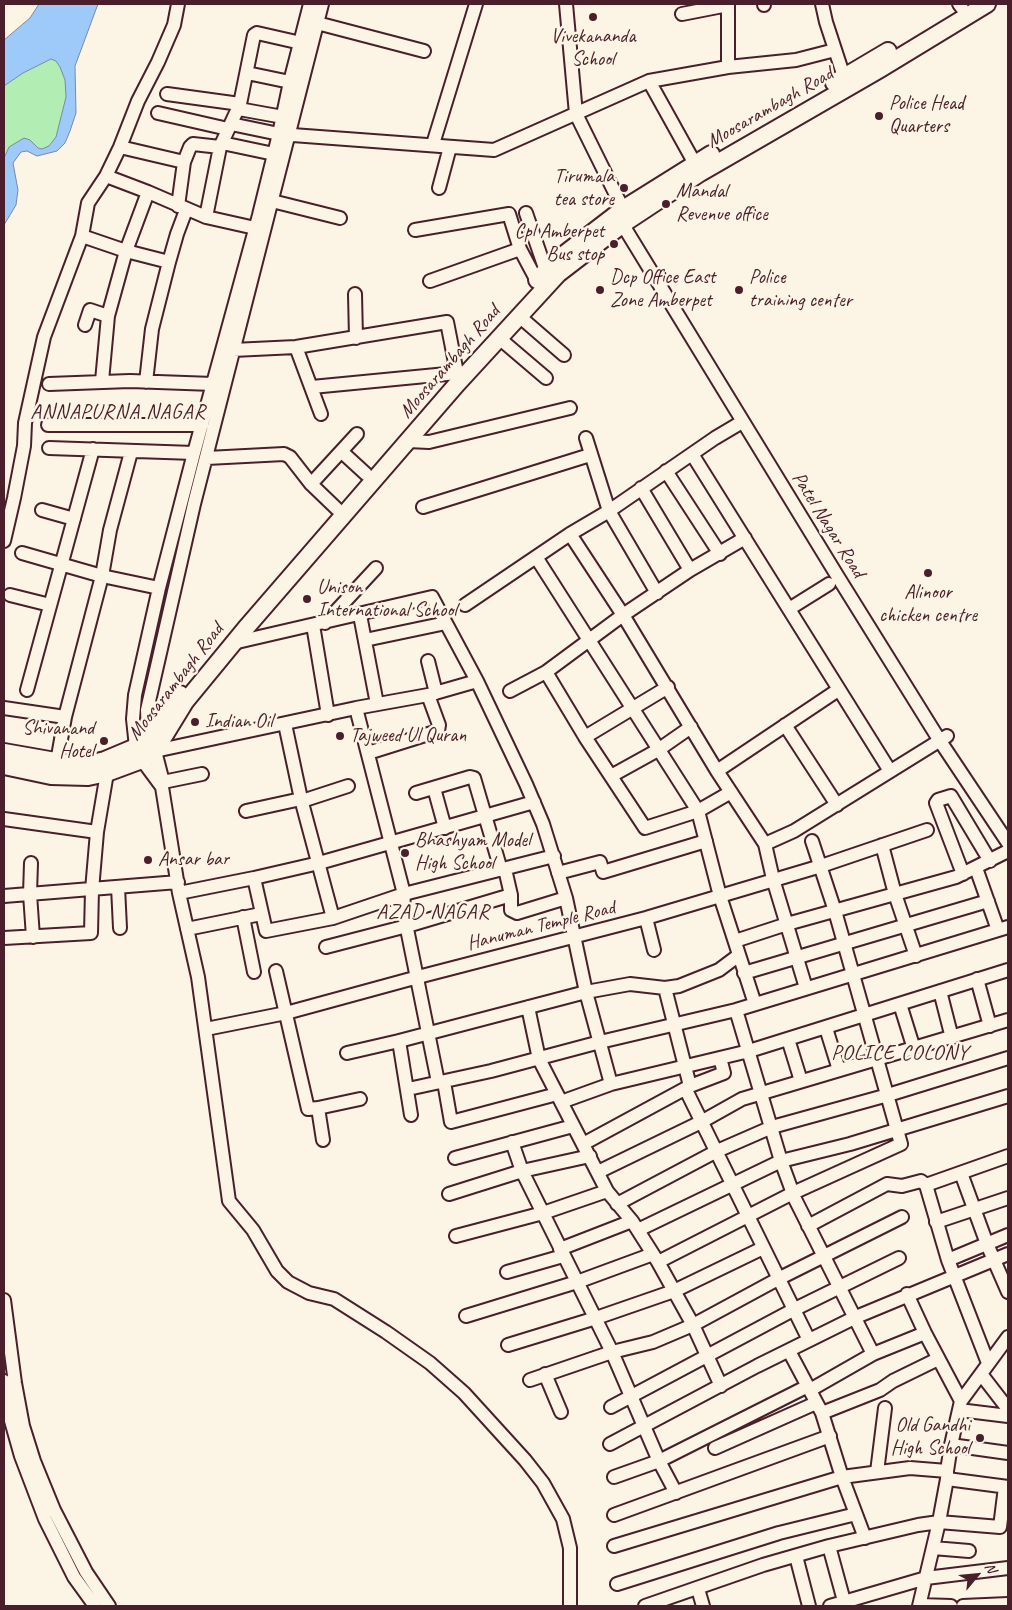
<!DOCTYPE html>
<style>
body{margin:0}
#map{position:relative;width:1012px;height:1610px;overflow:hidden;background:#fcf5e5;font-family:Caveat,sans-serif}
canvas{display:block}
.frame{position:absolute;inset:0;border:5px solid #4a1f2b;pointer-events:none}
.north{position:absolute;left:952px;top:1550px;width:50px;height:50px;-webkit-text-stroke:4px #fcf5e5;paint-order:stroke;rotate:62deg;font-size:14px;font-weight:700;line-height:20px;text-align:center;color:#4a1f2b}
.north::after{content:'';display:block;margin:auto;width:18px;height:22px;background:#4a1f2b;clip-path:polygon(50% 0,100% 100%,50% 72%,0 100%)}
</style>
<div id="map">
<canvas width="1012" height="1610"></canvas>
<div class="frame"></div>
<div class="north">N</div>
</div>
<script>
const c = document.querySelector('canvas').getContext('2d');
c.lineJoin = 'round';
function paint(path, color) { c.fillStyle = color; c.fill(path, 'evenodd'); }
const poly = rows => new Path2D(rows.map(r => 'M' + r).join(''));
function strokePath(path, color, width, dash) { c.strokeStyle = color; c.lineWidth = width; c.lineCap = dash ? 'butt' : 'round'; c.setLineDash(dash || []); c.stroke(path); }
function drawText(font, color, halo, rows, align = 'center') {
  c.font = font + ' Caveat,sans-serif'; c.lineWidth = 5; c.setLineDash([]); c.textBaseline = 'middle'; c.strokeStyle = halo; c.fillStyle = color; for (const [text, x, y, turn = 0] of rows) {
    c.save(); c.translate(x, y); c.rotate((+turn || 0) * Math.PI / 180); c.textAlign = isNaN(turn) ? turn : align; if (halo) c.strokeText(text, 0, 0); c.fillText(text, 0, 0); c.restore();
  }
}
paint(poly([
 [51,59,56,61,60,67,65,80,66,97,56,137,49,146,42,149,38,148,30,140,9,147,4,158,4,86,23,73]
]), '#b2eeb3');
const water = poly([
 [39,4,98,4,75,66,76,113,70,131,65,143,57,151,37,156,27,151,21,152,13,163,18,190,16,205,4,225,4,158,9,147,24,138,30,140,38,148,42,149,49,146,56,137,66,97,65,80,60,67,56,61,51,59,23,73,4,86,4,40,30,18,39,4]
]);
paint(water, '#9dcaf8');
strokePath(water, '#7c86a6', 1);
const minor = poly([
 [322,4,194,504,147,710,148,734,155,751,163,782,162,787,179,893,198,977,229,1201,253,1230,277,1271,288,1282,309,1293,334,1299,386,1332,430,1363,464,1393,525,1460,543,1483,563,1519,570,1548,570,1606],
 [566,4,576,114,623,209],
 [728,4,728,67],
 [764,4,764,5],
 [822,4,826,22,844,77,849,84],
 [959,4,962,8],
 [682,14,728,5],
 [317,23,424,51],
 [247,73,290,82],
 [649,81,699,171],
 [167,94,240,104],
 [239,109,283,117],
 [158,113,228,129],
 [231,124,279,134,494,150,649,81,728,67,796,60,835,50],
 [222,143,274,154],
 [433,144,476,4],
 [120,147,184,162],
 [106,176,148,192],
 [439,188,450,147],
 [272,201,340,218],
 [178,206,184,162,190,147,193,144,220,147],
 [526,213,546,271],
 [206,217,220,147,240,104,254,35,257,33,301,43],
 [618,217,838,577,940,741,1008,843],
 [415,230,509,214,520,249,537,281],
 [82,236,126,251,169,262],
 [430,281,520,249],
 [355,294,356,338],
 [519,316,564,355],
 [85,325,90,310,108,316],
 [499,338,546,378],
 [296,347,321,414],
 [233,350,296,347,447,322,457,373,312,387],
 [102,381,108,316,126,251,148,192,206,217,255,228],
 [146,382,152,329,169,262,177,234,186,210],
 [49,384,130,381,213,384],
 [48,425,202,425],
 [586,438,609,511,657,593],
 [408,441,429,442,570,408],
 [49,448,194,453],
 [342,452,366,474],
 [692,454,890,771],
 [207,458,284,454,290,457,311,484,337,509],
 [666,471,720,554],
 [311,484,357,434],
 [641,488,690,570],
 [423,507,590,455],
 [42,510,74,519],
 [570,534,623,615,717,771,765,844,773,879,806,988],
 [4,541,14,498,24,446,25,423,44,337,82,236,88,203,106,176,120,147,138,101,158,62,174,25,178,4],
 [22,553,102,576,159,588],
 [536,557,698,811,720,896,755,1004],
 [10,595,50,605],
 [465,605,570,534,609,511,715,438,742,422],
 [789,609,829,584],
 [360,615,377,704],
 [325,623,376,568],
 [313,625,328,715],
 [365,640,446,623],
 [233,643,432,597,477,681,526,784,543,824,566,898,586,992,611,1084],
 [428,661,436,693],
 [546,672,585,737,645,828,698,811,731,792],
 [27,690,93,449],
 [510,691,546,672,623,615,690,570,745,538],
 [4,708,65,717],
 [356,708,404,894,403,909,438,1082],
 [285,724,301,799,333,918],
 [785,725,837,805],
 [585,737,668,687],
 [155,751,356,708,428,695,477,681],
 [368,753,438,731,439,725,428,695],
 [57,762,65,717,102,576,110,530,131,452],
 [717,771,838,690],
 [611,776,658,750,691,727],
 [163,782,202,774],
 [162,787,142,760,136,747,133,719,135,695,159,588,194,453,259,215,279,134,290,82,310,4],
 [434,788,445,828],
 [416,793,470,777,474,778,501,870],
 [302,801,348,786],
 [246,811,301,799],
 [4,819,97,832],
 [765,844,794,831,947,736],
 [882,845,895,894,916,956],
 [31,863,30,894,33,937],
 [976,868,998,930],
 [505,869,511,895],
 [558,873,600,862,603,872,706,841],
 [963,874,936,803,938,800,951,796,990,861],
 [254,878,266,931,333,918,404,894,554,856],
 [118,887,120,928],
 [179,893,254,878,319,863,534,802],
 [4,896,178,882],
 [243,917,254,972],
 [646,918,654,950],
 [187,929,261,914],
 [4,938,91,933,92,890,97,832,107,773],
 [735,941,787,924,956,877,1008,851],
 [326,947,407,926,511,895,511,910,517,913,566,898],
 [276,971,308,1109,318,1108,360,1099],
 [744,973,988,901],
 [977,979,990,1026],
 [665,988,690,1086],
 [940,991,952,1038],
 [900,1004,914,1049],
 [528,1007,539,1059,607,1191,632,1221,658,1262,693,1325,721,1386],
 [736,1010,781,1161,795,1199,873,1354,810,1390],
 [826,1028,839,1070],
 [206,1029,286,1013,418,977,646,918,821,866,927,830],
 [788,1039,801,1081],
 [399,1041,411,1115],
 [347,1053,399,1041,586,992,630,984,665,988,679,986,719,970,739,955],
 [444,1082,451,1122,557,1094],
 [408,1089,491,1071,600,1042,736,1010,1008,927],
 [686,1090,809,1340],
 [561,1102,611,1084,749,1051,1008,970],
 [318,1108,323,1140],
 [512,1142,522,1171,612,1352,659,1461,676,1493],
 [583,1144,690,1086,724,1073,720,1058],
 [455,1158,573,1126],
 [598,1172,701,1122,742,1099,1008,1020],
 [961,1173,987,1244,1008,1292],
 [926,1185,1008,1156],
 [449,1194,522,1171,590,1156],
 [617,1204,717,1151,772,1127,888,1095,1008,1058],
 [936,1222,1008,1198],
 [808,1226,887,1184,902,1186,921,1181,926,1185,948,1260,988,1363],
 [638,1230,781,1161,850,1144,1008,1096],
 [456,1236,543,1213,607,1191],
 [560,1249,632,1221],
 [948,1260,1008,1235],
 [658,1262,793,1193,901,1144,835,911,812,841],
 [507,1272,563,1256],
 [4,1300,15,1383,23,1426,34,1461,54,1510,86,1572,109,1606],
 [466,1316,577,1282,653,1254],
 [925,1333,961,1401],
 [508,1345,596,1318,674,1291,763,1248],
 [789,1351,822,1413,842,1477,865,1538],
 [873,1354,925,1333,907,1294],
 [545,1374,561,1412],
 [981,1374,1008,1409],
 [530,1380,612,1352,653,1342,693,1325,778,1279,902,1217],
 [4,1381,8,1410,21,1456,45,1519,74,1577,95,1606],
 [611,1407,793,1310,899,1258],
 [959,1410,1008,1416],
 [822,1413,880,1390,893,1381,938,1359],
 [610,1444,757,1366,856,1317,1008,1254],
 [951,1445,1008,1453],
 [715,1448,816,1403],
 [877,1472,885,1408],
 [614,1477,659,1461,808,1386],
 [947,1479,1008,1487],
 [614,1515,830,1436],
 [614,1546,842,1477,910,1468,947,1471],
 [829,1546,844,1601],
 [933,1548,969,1551],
 [796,1556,809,1606],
 [617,1584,779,1533,856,1514],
 [698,1589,703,1606],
 [920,1605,951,1606],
 [645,1606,763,1565,829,1546,918,1525,939,1522,1000,1527,1005,1487],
 [830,1606,926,1578,1008,1568],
 [919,1606,939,1522,947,1479,947,1471,951,1445,961,1401,1008,1337],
 [963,1606,1008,1604]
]);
const major = poly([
 [834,83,888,51],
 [537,280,554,262,623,209,711,154],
 [4,752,78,765,89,764,105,760,136,747,148,734,180,694],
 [4,766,51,776,88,777,107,773,142,760,155,751,185,702,245,629,457,384,558,274,623,224,700,173,880,69,987,4]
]);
strokePath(minor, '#4a1f2b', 16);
strokePath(major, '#4a1f2b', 20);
strokePath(minor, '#fcf5e5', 12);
strokePath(major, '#fcf5e5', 16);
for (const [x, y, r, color] of [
 [593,17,5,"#4a1f2b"],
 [879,116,5,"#4a1f2b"],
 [624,188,5,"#4a1f2b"],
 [666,204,5,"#4a1f2b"],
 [614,244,5,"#4a1f2b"],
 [600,290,5,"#4a1f2b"],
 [739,290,5,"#4a1f2b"],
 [928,573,5,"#4a1f2b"],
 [307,599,5,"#4a1f2b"],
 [195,722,5,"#4a1f2b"],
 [340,736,5,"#4a1f2b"],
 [104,741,5,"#4a1f2b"],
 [405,853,5,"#4a1f2b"],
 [148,860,5,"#4a1f2b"],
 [980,1438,5,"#4a1f2b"]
]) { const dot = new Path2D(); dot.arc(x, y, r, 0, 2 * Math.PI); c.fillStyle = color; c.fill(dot); strokePath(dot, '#fcf5e5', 2); }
drawText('20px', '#4a1f2b', '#fcf5e5', [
 ["Vivekananda",593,37,"center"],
 ["School",593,60,"center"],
 ["Police Head",889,104],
 ["Quarters",889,127],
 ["Tirumala",614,177,"right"],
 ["tea store",614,200,"right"],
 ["Mandal",676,192],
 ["Revenue office",676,215],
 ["Cpl Amberpet",604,232,"right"],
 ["Bus stop",604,255,"right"],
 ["Dcp Office East",610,278],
 ["Zone Amberpet",610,301],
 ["Police",749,278],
 ["training center",749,301],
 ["Unison",317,588],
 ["International School",317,611],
 ["Alinoor",928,593,"center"],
 ["chicken centre",928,616,"center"],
 ["Indian Oil",205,722],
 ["Shivanand",94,729,"right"],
 ["Hotel",94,752,"right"],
 ["Tajweed Ul Quran",350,736],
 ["Bhashyam Model",415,841],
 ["High School",415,864],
 ["Ansar bar",158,860],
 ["Old Gandhi",970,1426,"right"],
 ["High School",970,1449,"right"]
], 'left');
drawText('20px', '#4a1f2b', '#fcf5e5', [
 ["Moosarambagh Road",770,108,-30],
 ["Moosarambagh Road",450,362,-49],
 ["Patel Nagar Road",828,525,58],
 ["Moosarambagh Road",176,682,-52],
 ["Hanuman Temple Road",541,926,-14]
]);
c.letterSpacing = '1px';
drawText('21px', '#4a1f2b', '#fcf5e5', [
 ["ANNAPURNA NAGAR",118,412],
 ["AZAD NAGAR",433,912],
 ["POLICE COLONY",900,1053]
]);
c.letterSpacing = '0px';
</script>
